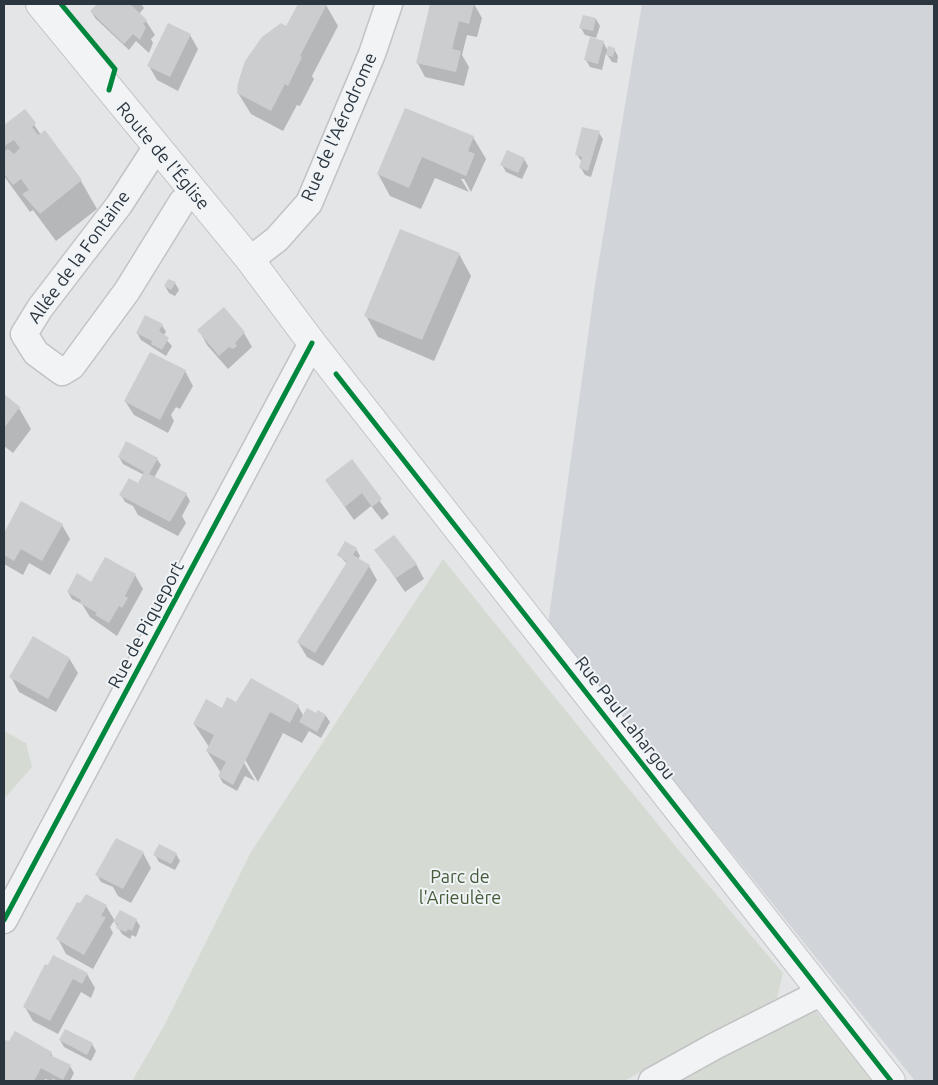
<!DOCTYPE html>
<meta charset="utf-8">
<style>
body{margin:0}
#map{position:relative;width:938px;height:1085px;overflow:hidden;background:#e3e5e7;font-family:Ubuntu,sans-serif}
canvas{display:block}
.frame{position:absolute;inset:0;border:5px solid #2b3640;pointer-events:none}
</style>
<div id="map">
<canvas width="938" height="1085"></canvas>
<div class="frame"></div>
</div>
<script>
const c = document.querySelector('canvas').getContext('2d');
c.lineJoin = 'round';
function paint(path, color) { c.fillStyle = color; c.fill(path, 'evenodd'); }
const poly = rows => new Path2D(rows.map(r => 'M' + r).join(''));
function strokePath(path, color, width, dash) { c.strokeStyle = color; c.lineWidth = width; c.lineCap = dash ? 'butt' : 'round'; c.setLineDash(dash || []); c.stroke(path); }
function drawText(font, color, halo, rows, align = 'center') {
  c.font = font + ' Ubuntu,sans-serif'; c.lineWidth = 4; c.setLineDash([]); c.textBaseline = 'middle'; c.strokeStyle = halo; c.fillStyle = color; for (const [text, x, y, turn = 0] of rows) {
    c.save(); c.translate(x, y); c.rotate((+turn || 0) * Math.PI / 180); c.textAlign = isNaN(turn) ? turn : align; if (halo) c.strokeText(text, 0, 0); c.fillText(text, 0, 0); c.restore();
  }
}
paint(poly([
 [642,4,934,4,934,1081,915,1081,548,624,596,278]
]), '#d1d5da');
paint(poly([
 [443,559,681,853,783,973,777,998,624,1081,132,1081,164,1026,251,852],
 [4,731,26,743,32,767,4,799],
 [813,1008,875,1081,681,1081]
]), '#d5dbd3');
paint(poly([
 [99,4,141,4,144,8,139,14,146,21,155,35,151,39,153,43,149,53,136,41,129,50,95,18,91,11],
 [300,4,326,5,338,26,312,76,314,79,300,106,297,105,283,131,251,114,238,93,287,27],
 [431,4,474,4,482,18,477,37,467,35,462,55,469,67,464,86,425,77,417,62],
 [596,19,600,26,596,38,585,35,581,28],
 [190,35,198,49,178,91,157,80,149,66],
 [603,42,608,51,614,49,618,56,617,63,612,62,606,53,602,70,590,67,586,60],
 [405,109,473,137,486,159,471,192,464,179,461,179,469,192,435,178,421,209,390,196,378,174],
 [25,111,41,135,44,132,81,181,97,209,56,241,33,210,30,212,4,176,4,153,6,152,4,148,4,127],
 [599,133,603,139,591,177,585,175,581,168,582,162,576,154],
 [524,159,528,166,522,179,506,172,502,165],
 [459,254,471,276,434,361,378,337,366,316],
 [175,283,179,290,175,296,169,293,165,286],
 [162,325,166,332,163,336,172,346,166,356,141,340,137,333],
 [199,330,244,333,252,347,228,369,207,345],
 [185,371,193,386,180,409,176,407,171,415,174,421,168,433,134,415,125,401],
 [4,396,19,408,31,429,13,453,4,446],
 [119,457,157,459,161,465,154,478,186,494,190,501,182,516,186,523,178,536,138,515,133,506,125,502,121,495,138,486,144,475,123,464],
 [351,461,389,514,382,520,371,506,354,520,326,480],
 [22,503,62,525,70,539,50,575,29,563,23,575,4,564,4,535],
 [356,549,360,556,358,559,369,566,377,580,323,666,307,657,298,642,348,565,339,555],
 [376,550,416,564,424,579,405,592],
 [135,575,143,589,117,636,90,617,82,604,72,599,68,592],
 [69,658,78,673,56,712,19,692,11,677],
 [237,704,298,706,304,717,326,716,330,722,321,738,309,731,302,743,283,733,258,782,243,756,241,758,255,781,245,776,237,791,223,783,219,776,221,773,207,751,209,747,194,724],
 [143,853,151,868,131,903,118,896,113,887,101,882,97,875],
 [176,854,180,861,175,870,159,862,155,855],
 [106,906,115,921,136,920,140,926,136,937,132,935,130,939,122,934,114,921,110,927,113,933,93,969,66,954,58,939],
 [46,965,87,974,95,988,91,998,81,992,58,1034,33,1021,25,1007],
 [60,1040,92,1044,96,1051,91,1061,64,1047],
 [6,1042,51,1053,54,1059,70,1066,74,1073,70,1081,58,1081,53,1079,52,1081,45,1079,44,1081,4,1081]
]), '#0003');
paint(poly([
 [97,4,130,4,147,20,143,24,146,27,140,40,133,34,124,44,90,11],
 [298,4,327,4,300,56,302,57,288,86,285,84,271,111,237,93,238,83,245,61,262,37,281,23,286,26],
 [430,4,474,4,469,24,459,21,452,49,461,51,456,72,416,63],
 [583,15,596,18,593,31,579,28],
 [168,23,191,34,170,77,147,66],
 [590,37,604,41,598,64,584,60],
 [608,46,615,48,613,57,606,55],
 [405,108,474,136,468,151,475,154,466,176,422,157,409,188,377,174],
 [25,109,36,123,32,127,38,135,45,130,82,180,40,214,22,194,29,190,21,179,13,185,4,174,4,152,8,149,14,154,20,148,14,140,4,146,4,125],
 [582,127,600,131,588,171,579,168,582,157,575,155],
 [507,150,525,158,518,173,500,165],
 [400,229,460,253,422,340,364,316],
 [168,279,176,282,171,290,164,286],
 [224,307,245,332,235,343,237,346,233,349,229,347,219,356,197,330],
 [145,315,163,324,159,331,169,338,162,350,151,344,152,341,136,333],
 [150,352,186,370,160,420,124,401],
 [4,394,20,407,4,428],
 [126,441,158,458,149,474,187,493,170,522,119,495,129,478,138,483,144,472,118,457],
 [352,459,382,499,372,507,362,493,345,507,325,480],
 [21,501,63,524,42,561,21,549,14,561,4,555,4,533],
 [394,535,417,564,396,578,374,550],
 [345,541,357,548,353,555,370,565,315,653,297,642,347,562,337,555],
 [105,557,136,574,125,596,128,598,122,608,119,606,109,623,95,615,97,613,80,603,81,600,67,592,77,573,91,582],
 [33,636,70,658,48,699,9,677],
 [251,678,299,705,290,723,270,712,233,785,218,776,226,762,206,751,214,735,193,724,206,699,222,708,227,697,236,702],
 [307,708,316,713,318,710,326,715,317,732,299,722],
 [116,838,144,852,123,889,95,875],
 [159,844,177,853,171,864,153,855],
 [86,894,107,905,101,916,106,917,84,955,56,939,77,902,80,903],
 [120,910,137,919,132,931,128,929,126,932,116,928,118,924,113,922],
 [53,955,88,973,82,984,73,979,50,1021,23,1007,45,964,48,965],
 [65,1029,93,1043,87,1055,59,1040],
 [15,1031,52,1052,50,1055,71,1065,63,1080,41,1068,34,1081,4,1081,4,1042,5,1040,9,1041]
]), '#cbcdcf');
const minor = poly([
 [156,148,119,205,40,308,24,334,36,353,62,372,72,366,127,291,182,202,194,194],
 [250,260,277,239,309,203,372,54,389,4],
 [4,920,312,343],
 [652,1081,715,1046,820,993]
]);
const tertiary = poly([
 [40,4,250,260,312,343,891,1081]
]);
strokePath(minor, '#c1c3c5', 29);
strokePath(tertiary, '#c1c3c5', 30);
strokePath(minor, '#f2f3f4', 26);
strokePath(tertiary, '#f2f3f4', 28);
strokePath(poly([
 [61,4,115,69,109,90],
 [336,374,891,1081],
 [4,920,312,343]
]), '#00873e', 5);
drawText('18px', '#2b3640', '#f1f4f6', [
 ["Rue de l'Aérodrome",339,127,-66],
 ["Route de l'Église",163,156,50],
 ["Allée de la Fontaine",79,257,-54],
 ["Rue de Piqueport",146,625,-62],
 ["Rue Paul Lahargou",625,718,52]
]);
drawText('18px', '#455b39', '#f1f4f6', [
 ["Parc de",460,877],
 ["l'Arieulère",460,898]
]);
</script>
